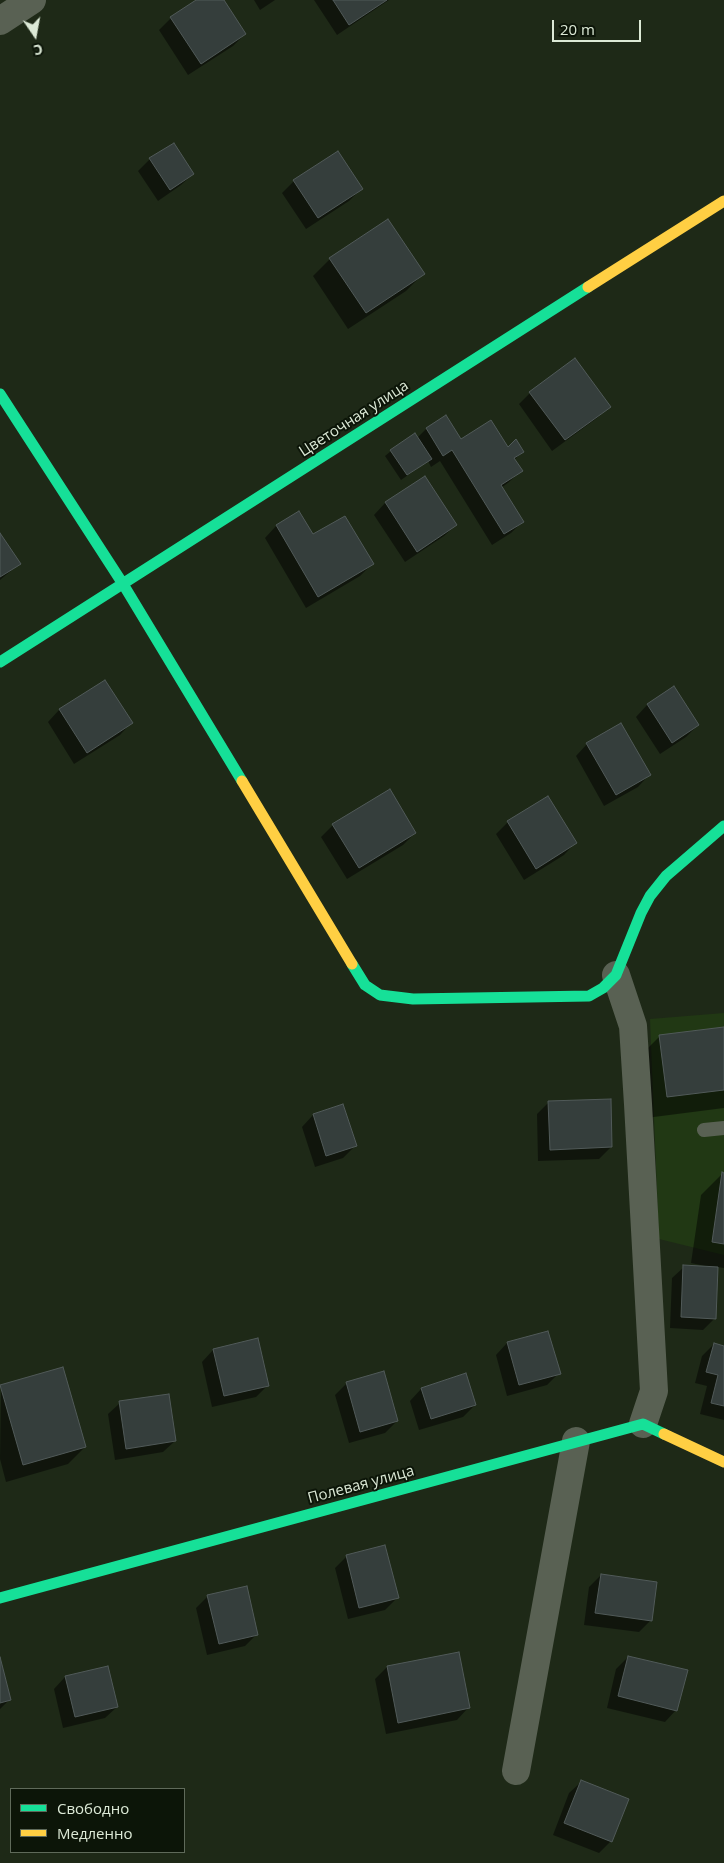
<!DOCTYPE html>
<meta charset="utf-8">
<style>
body{margin:0}
#map{position:relative;width:724px;height:1863px;overflow:hidden;background:#1e2917;font-family:"Open Sans",sans-serif}
canvas{display:block}
.legend{position:absolute;left:10px;top:1788px;width:175px;height:65px;box-sizing:border-box;background:#0c1508;border:1px solid #5f6a5a;margin:0;padding:6px 9px;list-style:none;font-size:15px;color:#dce9d6}
.legend li{display:flex;align-items:center;gap:10px;height:25px}
.legend b{width:25px;border:1px solid #5f6a5a}
.north{position:absolute;left:10px;top:10px;width:50px;height:50px;-webkit-text-stroke:4px #0c1508;paint-order:stroke;rotate:168deg;font-size:14px;font-weight:700;line-height:20px;text-align:center;color:#dce9d6}
.north::after{content:'';display:block;margin:auto;width:18px;height:22px;background:#dce9d6;clip-path:polygon(50% 0,100% 100%,50% 72%,0 100%)}
.scale{position:absolute;left:552px;top:20px;width:89px;height:22px;box-sizing:border-box;border:2px solid #dce9d6;border-top:0;padding-left:6px;font-size:15px;line-height:18px;white-space:nowrap;color:#dce9d6;-webkit-text-stroke:4px #0c1508;paint-order:stroke}
</style>
<div id="map">
<canvas width="724" height="1863"></canvas>
<ul class="legend">
<li><b style="height:6px;background:#16e098"></b>Свободно</li>
<li><b style="height:6px;background:#ffcf43"></b>Медленно</li>
</ul>
<div class="north">С</div>
<div class="scale">20 m</div>
</div>
<script>
const c = document.querySelector('canvas').getContext('2d');
c.lineJoin = 'round';
function paint(path, color) { c.fillStyle = color; c.fill(path, 'evenodd'); }
const poly = rows => new Path2D(rows.map(r => 'M' + r).join(''));
function strokePath(path, color, width, dash) { c.strokeStyle = color; c.lineWidth = width; c.lineCap = dash ? 'butt' : 'round'; c.setLineDash(dash || []); c.stroke(path); }
function drawText(font, color, halo, rows, align = 'center') {
  c.font = font + ' "Open Sans",sans-serif'; c.lineWidth = 4; c.setLineDash([]); c.textBaseline = 'middle'; c.strokeStyle = halo; c.fillStyle = color; for (const [text, x, y, turn = 0] of rows) {
    c.save(); c.translate(x, y); c.rotate((+turn || 0) * Math.PI / 180); c.textAlign = isNaN(turn) ? turn : align; if (halo) c.strokeText(text, 0, 0); c.fillText(text, 0, 0); c.restore();
  }
}
paint(poly([
 [724,1013,724,1255,659,1239,650,1019]
]), '#213814');
paint(poly([
 [198,0,222,0,245,34,233,46,188,75,159,30,171,18],
 [254,0,275,0,260,10],
 [314,0,389,0,337,35],
 [150,159,193,174,181,185,158,201,138,171],
 [294,181,361,189,349,201,306,229,282,193],
 [330,259,423,274,406,291,348,329,313,276],
 [530,393,609,407,597,418,552,451,519,404],
 [446,417,461,440,522,452,514,460,521,471,509,482,501,488,522,522,511,533,492,545,440,461,431,467,428,461,401,480,385,456,391,451,417,438,426,429],
 [425,478,456,525,444,536,405,562,374,515,385,503],
 [299,513,312,536,372,564,360,576,306,608,265,538,276,526],
 [0,535,19,564,0,580],
 [104,682,131,723,120,735,74,764,48,722,59,710],
 [673,688,698,725,686,737,660,754,636,717,647,705],
 [587,744,649,775,638,787,604,806,576,756],
 [508,822,575,843,564,855,524,880,496,834],
 [333,825,415,833,403,845,347,879,321,837],
 [724,1028,724,1108,646,1118,639,1057,660,1036],
 [549,1102,611,1147,599,1159,538,1161,537,1114],
 [313,1115,355,1146,343,1158,315,1167,302,1127],
 [722,1174,724,1174,724,1268,717,1267,715,1318,703,1330,670,1328,672,1278,684,1267,705,1267,705,1266,691,1263,701,1195],
 [547,1332,559,1373,547,1385,507,1396,496,1355,507,1343],
 [714,1344,724,1347,724,1420,700,1414,707,1386,695,1383,702,1356],
 [213,1350,268,1385,256,1397,212,1407,202,1362],
 [347,1383,397,1421,385,1433,349,1443,335,1395],
 [1,1386,85,1447,68,1464,6,1482,0,1459],
 [421,1389,475,1405,463,1417,419,1430,410,1401],
 [120,1403,175,1441,163,1452,115,1460,108,1414],
 [347,1556,397,1598,385,1610,348,1619,335,1568],
 [601,1575,651,1620,639,1632,584,1625,589,1587],
 [208,1596,257,1634,245,1646,207,1655,196,1608],
 [458,1653,468,1708,457,1720,386,1734,375,1679,387,1667],
 [628,1657,676,1710,665,1722,607,1708,616,1669],
 [0,1662,9,1700,0,1709],
 [65,1677,117,1707,105,1718,63,1728,54,1689],
 [581,1782,611,1841,599,1853,553,1835,569,1793]
]), '#0007');
const building = poly([
 [196,0,224,0,246,34,201,64,170,17,196,0],
 [333,0,387,0,349,25,333,0],
 [174,143,194,174,170,190,149,158,174,143],
 [338,151,363,189,318,218,293,180,338,151],
 [388,219,425,274,366,313,329,258,388,219],
 [575,358,611,407,565,440,529,392,575,358],
 [446,415,461,439,491,420,508,447,516,439,524,452,514,458,523,471,501,485,524,522,504,534,452,450,443,456,426,428,446,415],
 [415,433,432,459,407,475,390,450,415,433],
 [425,476,457,525,417,552,385,502,425,476],
 [299,511,313,534,345,516,374,564,318,597,276,525,299,511],
 [0,533,21,564,0,577,0,533],
 [105,680,133,723,87,753,59,709,105,680],
 [674,686,699,725,672,743,647,704,674,686],
 [621,723,651,775,616,795,586,743,621,723],
 [390,789,416,833,359,868,332,824,390,789],
 [548,796,577,843,536,869,507,821,548,796],
 [724,1027,724,1090,667,1097,659,1035,724,1027],
 [611,1099,612,1147,550,1150,548,1101,611,1099],
 [343,1104,357,1146,326,1156,313,1114,343,1104],
 [722,1172,724,1173,724,1244,712,1242,722,1172],
 [683,1265,718,1267,716,1319,681,1317,683,1265],
 [548,1331,561,1374,519,1385,507,1342,548,1331],
 [258,1338,269,1386,224,1396,213,1349,258,1338],
 [714,1343,724,1346,724,1406,711,1403,718,1375,706,1372,714,1343],
 [63,1367,86,1447,23,1465,0,1385,63,1367],
 [384,1371,398,1421,360,1432,346,1382,384,1371],
 [466,1373,476,1405,431,1419,421,1388,466,1373],
 [169,1394,176,1441,126,1449,119,1401,169,1394],
 [385,1545,399,1598,359,1608,346,1555,385,1545],
 [601,1574,657,1582,652,1621,595,1613,601,1574],
 [247,1586,258,1635,219,1644,207,1595,247,1586],
 [459,1652,470,1708,398,1723,387,1666,459,1652],
 [628,1656,688,1670,677,1711,618,1696,628,1656],
 [0,1657,11,1700,0,1703,0,1657],
 [108,1666,118,1707,75,1717,65,1676,108,1666],
 [581,1780,629,1799,612,1842,564,1823,581,1780]
]);
paint(building, '#353e3c');
strokePath(building, '#515a59', 1);
strokePath(poly([
 [704,1130,724,1128]
]), '#596153', 14);
strokePath(poly([
 [0,21,32,0],
 [616,975,633,1026,638,1104,654,1391,643,1424],
 [516,1771,576,1441]
]), '#596153', 28);
strokePath(poly([
 [0,394,123,584,242,781],
 [0,662,588,287],
 [352,964,365,985,380,995,413,999,589,996,603,988,616,975,641,913,650,896,666,876,724,826],
 [0,1598,643,1424,664,1434]
]), '#16e098', 11);
strokePath(poly([
 [588,287,724,201],
 [242,781,352,964],
 [664,1434,724,1462]
]), '#ffcf43', 11);
drawText('15px', '#dce9d6', '#0c1508', [
 ["Цветочная улица",354,419,-33],
 ["Полевая улица",361,1485,-15]
]);
</script>
